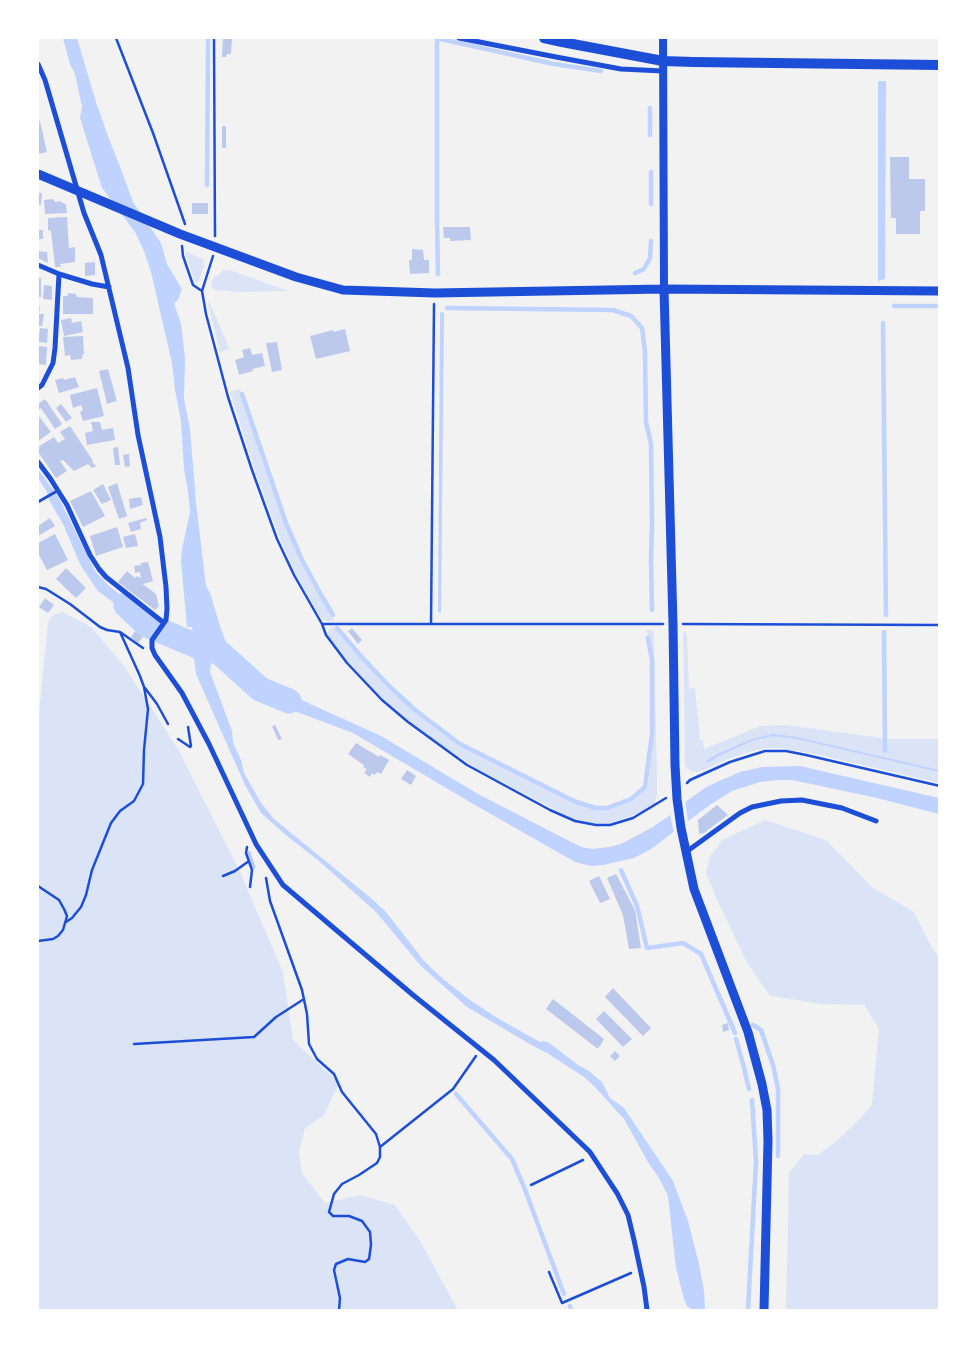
<!DOCTYPE html>
<style>
body{margin:0}
#map{position:relative;width:977px;height:1348px;overflow:hidden;background:#f2f2f2;font-family:Georgia,serif}
canvas{display:block}
.frame{position:absolute;inset:0;border:39px solid #fff;pointer-events:none}
</style>
<div id="map">
<canvas width="977" height="1348"></canvas>
<div class="frame"></div>
</div>
<script>
const c = document.querySelector('canvas').getContext('2d');
c.lineJoin = 'round';
function paint(path, color) { c.fillStyle = color; c.fill(path, 'evenodd'); }
const poly = rows => new Path2D(rows.map(r => 'M' + r).join(''));
function strokePath(path, color, width, dash) { c.strokeStyle = color; c.lineWidth = width; c.lineCap = dash ? 'butt' : 'round'; c.setLineDash(dash || []); c.stroke(path); }
paint(poly([
 [185,251,204,260,204,266,198,283,195,282],
 [223,270,230,270,288,291,240,292,216,290,212,288,211,285,214,276,218,276],
 [209,302,225,338,229,349,220,352,208,304],
 [240,389,285,524,302,560,334,621,326,621,320,617,295,573,280,538,256,473,230,392],
 [63,612,91,627,124,666,178,749,240,872,283,972,293,1040,339,1083,324,1115,305,1128,299,1152,302,1173,325,1203,360,1195,395,1205,420,1241,458,1310,38,1310,38,724,48,622,53,615],
 [336,627,359,655,388,686,415,711,460,744,576,804,597,809,608,809,635,799,648,786,653,733,652,659,651,647,646,629,654,631,657,778,657,796,655,802,653,807,626,818,608,824,600,824,575,820,493,777,476,768,424,733,383,699,347,661,328,636,327,634,330,628],
 [683,631,687,634,689,688,695,688,700,740,703,740,704,749,760,726,786,725,889,739,939,739,939,783,815,754,780,748,767,748,748,752,728,759,704,770,697,772,691,771,685,766],
 [765,820,826,840,873,888,914,912,932,948,939,957,939,1310,786,1310,789,1173,804,1154,818,1155,835,1142,853,1126,872,1105,879,1029,864,1005,822,1004,770,996,747,963,718,902,706,873,710,857,722,840]
]), '#dbe4f7');
paint(poly([
 [63,38,77,38,96,102,109,139,122,172,133,202,161,243,167,264,182,289,178,300,174,303,181,324,183,340,185,359,184,399,190,429,196,503,206,586,210,593,220,626,236,670,215,663,211,664,210,672,232,731,233,743,241,760,244,773,261,803,274,819,372,899,386,912,424,961,443,979,470,1000,499,1019,540,1042,545,1041,548,1042,578,1065,589,1071,602,1082,610,1098,624,1108,673,1181,688,1221,699,1264,704,1291,705,1310,692,1310,687,1306,684,1299,676,1268,668,1196,659,1178,648,1162,624,1119,594,1086,584,1077,547,1053,533,1046,467,1007,421,966,376,912,319,861,287,836,261,813,245,785,196,674,193,651,194,646,192,627,187,627,181,562,182,549,190,512,188,491,184,469,181,421,175,390,172,363,151,272,144,251,135,232,102,188,80,118,82,107,75,74,70,64],
 [878,81,886,81,885,279,878,281],
 [440,312,444,313,441,613,438,612],
 [38,469,59,498,95,571,109,586,155,621,147,633,114,603,98,591,81,566,63,524,49,500,47,492,38,478],
 [262,682,381,736,478,794,581,847,592,849,609,847,621,844,651,828,672,814,688,800,708,786,740,772,762,767,800,766,939,798,939,814,877,798,792,780,778,780,760,782,732,791,711,804,651,849,634,858,603,865,591,866,575,862,475,805,353,733,254,696],
 [772,734,797,737,939,770,939,772,797,739,772,736,752,741,719,756,708,763,706,761,719,753,752,739]
]), '#bfd3fe');
paint(poly([
 [685,799,688,822,674,835,670,813]
]), '#f2f2f2');
strokePath(poly([
 [436,38,554,64,601,71],
 [437,42,437,217,438,274],
 [650,108,650,135],
 [651,172,651,204],
 [207,185,208,38],
 [635,273,644,269,650,258,651,241],
 [894,306,940,306],
 [447,308,613,310,631,316,642,328,645,352,646,422,651,444,652,522,651,561,652,610],
 [883,323,886,615],
 [242,394,286,523,302,560,320,593,333,615],
 [337,628,360,655,388,685,415,710,460,744,576,802,596,808,607,808,631,799,645,787,652,734,652,660,648,638],
 [884,632,885,751],
 [621,870,637,906,647,948,683,943,701,954,726,1012,735,1033],
 [753,1025,761,1030,773,1065,778,1089,778,1156],
 [736,1039,743,1064,749,1089],
 [456,1094,512,1159,524,1187,564,1294],
 [570,1306,571,1310],
 [748,1310,756,1161,752,1100]
]), '#bfd3fe', 4.5);
strokePath(poly([
 [126,605,147,625,204,649],
 [209,643,260,689,289,701]
]), '#bfd3fe', 25);
paint(poly([
 [223,38,232,38,231,54,227,54,226,57,222,57],
 [38,121,40,121,47,152,38,154],
 [222,126,226,126,226,148,222,148],
 [890,157,909,157,909,179,925,179,925,211,920,211,920,234,896,234,896,218,891,218],
 [38,193,42,193,41,205,38,205],
 [53,199,55,202,60,201,66,205,67,213,45,214,44,200],
 [192,203,208,203,208,214,192,214],
 [67,217,69,248,75,247,75,262,60,264,61,267,55,267,51,231,48,230,48,218],
 [443,227,470,227,471,240,450,241,450,238,444,238],
 [38,230,43,230,43,239,38,239],
 [412,249,423,250,424,260,429,260,429,273,410,274,409,260,412,260],
 [38,251,47,252,48,263,38,258],
 [95,262,95,275,85,276,85,263],
 [38,278,41,278,41,297,38,297],
 [44,285,52,286,52,300,43,299],
 [68,293,76,294,77,297,93,298,93,314,63,314,63,296,68,296],
 [38,307,40,307,39,314,44,314,42,326,38,326],
 [71,318,72,323,81,321,83,332,64,336,61,320],
 [40,328,48,329,47,343,38,342],
 [345,329,350,351,316,359,310,336,333,330,333,332],
 [83,336,84,354,83,354,82,359,71,360,70,355,65,356,63,337],
 [277,342,282,370,272,372,266,343],
 [38,346,47,347,46,365,38,364],
 [250,348,252,355,262,353,265,366,252,369,253,371,239,375,235,360,244,357,242,350],
 [108,369,117,401,107,404,99,371],
 [75,377,79,387,59,393,55,380,63,378,64,380],
 [97,388,104,416,83,421,80,412,83,410,81,405,73,408,70,395],
 [45,399,62,424,55,429,41,408,38,411,38,404],
 [61,404,72,418,66,422,56,408],
 [38,415,51,432,38,441],
 [91,422,100,422,102,430,113,428,115,440,87,445,85,433,93,431],
 [70,426,93,461,92,462,96,466,92,468,88,464,74,471,63,460,60,461,67,471,56,478,38,452,38,447,54,437,58,443,65,439,60,432],
 [118,447,120,465,115,465,113,448],
 [129,454,130,466,125,467,123,455],
 [117,483,127,516,119,519,108,487],
 [103,484,111,500,102,504,93,490],
 [91,491,105,516,83,527,70,501],
 [141,497,143,505,130,509,129,499],
 [50,518,55,526,38,536,38,526],
 [146,518,147,520,140,523,141,529,131,532,128,523],
 [117,527,123,547,96,556,90,536],
 [55,534,68,560,47,570,39,555,38,555,38,543],
 [135,534,138,546,126,548,123,537],
 [148,562,153,581,143,584,156,594,159,606,155,610,118,582,127,571,135,578,137,576,141,578,140,572,135,573,134,566,141,565,141,563],
 [66,568,86,588,76,598,56,579],
 [45,598,54,605,48,613,39,607],
 [352,628,362,640,358,644,348,631],
 [135,631,143,637,138,643,131,637],
 [275,725,282,739,278,740,272,726],
 [356,743,379,757,380,755,389,760,381,774,377,772,375,775,372,773,370,777,364,773,367,769,363,767,364,765,348,754],
 [407,770,416,776,411,785,401,779],
 [717,805,728,815,704,833,699,834,698,820],
 [250,851,256,868,253,869,247,852],
 [616,874,635,910,641,948,629,949,623,915,607,878],
 [599,876,610,899,600,903,589,881],
 [613,988,651,1028,643,1036,605,997],
 [553,999,604,1039,598,1049,546,1009],
 [604,1011,632,1039,623,1047,596,1019],
 [728,1023,729,1030,723,1032,722,1025],
 [615,1051,620,1056,615,1061,610,1056]
]), '#bdc9ec');
strokePath(poly([
 [116,38,153,133,185,224],
 [214,38,215,236],
 [182,246,183,256,193,285,202,291],
 [213,256,202,291,206,314,228,397,252,470,277,539,294,575,322,624,326,635,347,663,382,700,408,722,467,765,550,810,575,821,596,825,610,825,633,818,666,798],
 [38,587,46,589,70,604,100,627,107,630,120,632,143,648],
 [322,624,663,624],
 [431,624,434,304],
 [683,624,940,625],
 [145,688,157,704,168,724],
 [178,739,190,747,191,746,188,727],
 [687,783,690,780,730,762,765,751,786,751,806,755,940,786],
 [247,847,246,853,252,870,250,887],
 [223,876,235,871,249,861],
 [266,878,270,901,302,990,307,1014,309,1044,317,1059,334,1074,342,1092,376,1134,380,1147,380,1157,377,1163,359,1175,342,1184,334,1194,329,1212,333,1216,349,1216,362,1221,370,1232,371,1245,369,1259,365,1262,348,1259,336,1264,334,1270,340,1298,339,1310],
 [38,886,59,900,64,909,67,916,63,930,58,936,53,939,38,941],
 [66,922,72,918,81,907,86,895,92,870,111,823,120,811,134,801,143,784,144,750,148,709,144,687,140,676,120,632],
 [134,1044,254,1037,276,1017,304,999],
 [380,1147,453,1089,476,1056],
 [531,1185,583,1160],
 [549,1272,562,1303,631,1273]
]), '#1d4ed8', 2.5);
strokePath(poly([
 [38,502,57,491]
]), '#1d4ed8', 3);
strokePath(poly([
 [459,38,556,57,621,69,663,71],
 [38,64,45,80,84,213,101,255,128,368,138,435,160,537,166,587,167,609,166,620,152,640,152,648,155,655,182,693,209,744,256,844,283,885,413,995,494,1060,590,1152,617,1193,628,1215,634,1240,644,1287,647,1310],
 [38,265,59,274,92,284,109,287],
 [38,388,42,385,53,363,55,348,59,274],
 [38,462,50,478,67,505,90,555,99,569,106,577,164,623],
 [686,852,740,813,752,807,781,801,802,800,842,808,876,821]
]), '#1d4ed8', 5);
strokePath(poly([
 [663,38,664,289]
]), '#1d4ed8', 8);
strokePath(poly([
 [38,174,180,234,296,277,343,290,435,293,664,289,940,291],
 [664,289,673,624,675,765,677,799,681,828,694,889,748,1032,762,1084,767,1110,768,1141,764,1310]
]), '#1d4ed8', 9);
strokePath(poly([
 [544,38,562,42,663,61,693,62,940,65]
]), '#1d4ed8', 10);
</script>
